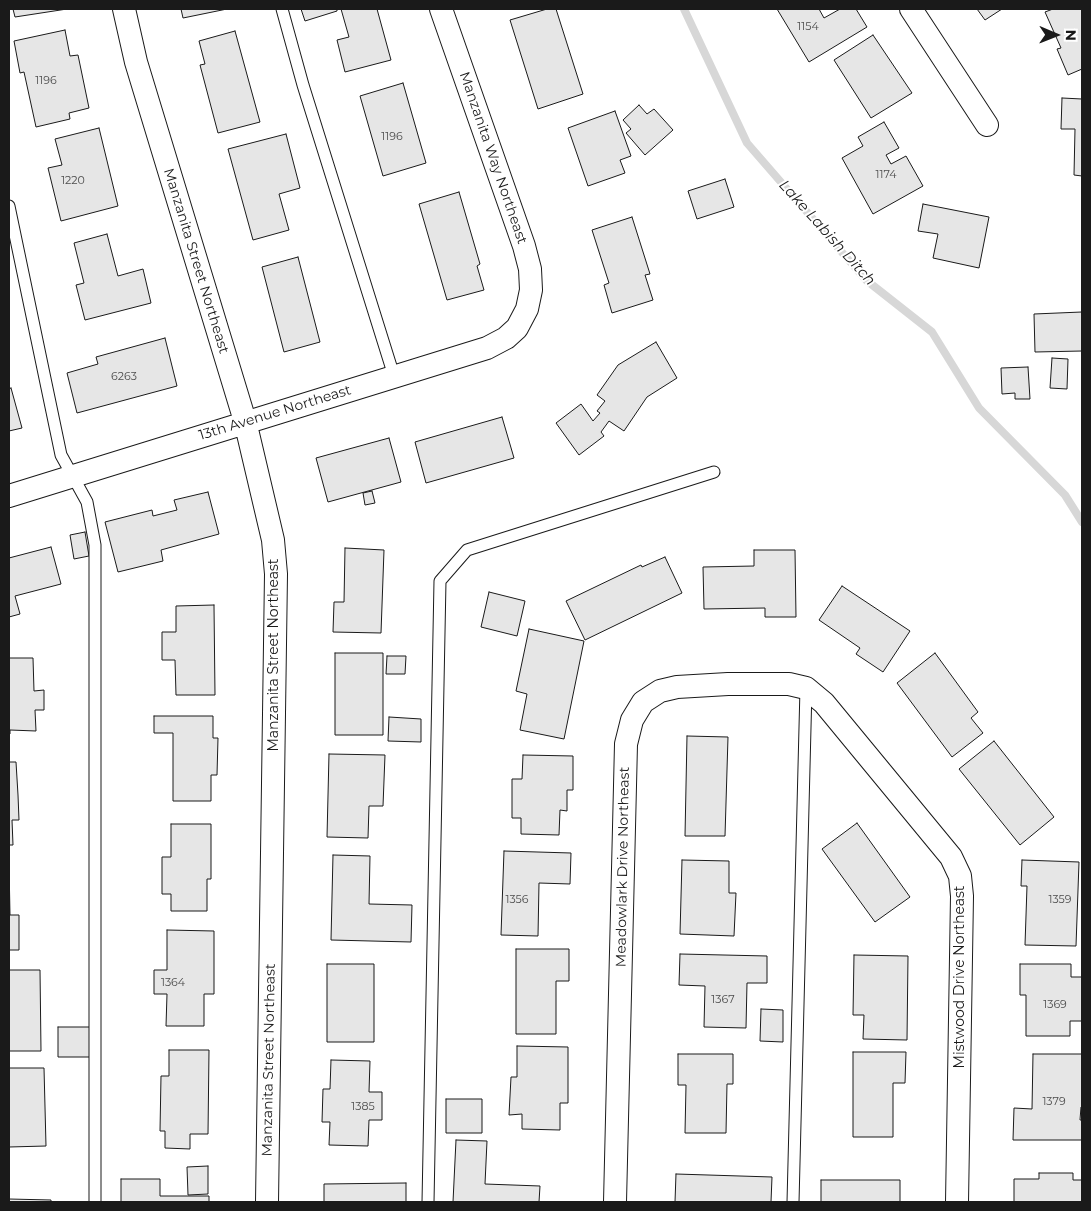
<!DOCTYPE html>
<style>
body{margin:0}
#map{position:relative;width:1091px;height:1211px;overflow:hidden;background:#fff;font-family:Montserrat,sans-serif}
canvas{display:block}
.frame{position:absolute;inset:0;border:10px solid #1a1a1a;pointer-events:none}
.north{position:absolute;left:1031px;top:10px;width:50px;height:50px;-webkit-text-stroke:4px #fff;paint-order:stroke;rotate:91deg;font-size:14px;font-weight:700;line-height:20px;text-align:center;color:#1a1a1a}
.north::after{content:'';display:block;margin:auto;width:18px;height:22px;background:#1a1a1a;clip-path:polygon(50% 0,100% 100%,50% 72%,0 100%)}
</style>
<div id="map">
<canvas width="1091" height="1211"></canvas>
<div class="frame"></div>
<div class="north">N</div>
</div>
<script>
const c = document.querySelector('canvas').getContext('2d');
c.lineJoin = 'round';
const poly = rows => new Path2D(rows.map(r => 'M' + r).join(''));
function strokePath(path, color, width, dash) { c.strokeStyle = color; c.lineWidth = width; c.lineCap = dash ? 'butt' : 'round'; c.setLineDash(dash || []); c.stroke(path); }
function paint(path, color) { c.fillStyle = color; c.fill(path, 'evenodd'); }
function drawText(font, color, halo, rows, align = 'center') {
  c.font = font + ' Montserrat,sans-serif'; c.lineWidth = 4; c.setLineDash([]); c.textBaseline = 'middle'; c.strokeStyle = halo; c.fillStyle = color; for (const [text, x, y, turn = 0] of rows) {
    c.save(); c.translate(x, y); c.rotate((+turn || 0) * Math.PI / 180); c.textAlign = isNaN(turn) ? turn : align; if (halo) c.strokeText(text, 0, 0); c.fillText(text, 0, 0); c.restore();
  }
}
strokePath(poly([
 [684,9,747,143,866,280,932,332,979,408,1065,495,1082,522]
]), '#d7d7d7', 8);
const building = poly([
 [13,9,67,9,15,17,13,9],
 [181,9,227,9,183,18,181,9],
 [301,9,337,9,337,11,305,21,301,9],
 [341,9,377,9,391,60,345,72,337,40,349,37,341,9],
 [547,9,556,9,583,94,538,109,510,20,547,9],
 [777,9,819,9,824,18,840,9,856,9,867,27,809,62,777,9],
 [977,9,1002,9,985,20,977,9],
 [1053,9,1082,9,1082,69,1068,75,1057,49,1061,48,1045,12,1053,9],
 [65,30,70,56,78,55,89,108,69,113,70,119,36,127,24,72,20,73,14,41,65,30],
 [235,31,260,122,218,133,200,65,205,64,199,41,235,31],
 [873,35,912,93,871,118,834,60,873,35],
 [403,83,426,163,383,176,360,96,403,83],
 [1062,98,1082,99,1082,176,1074,175,1075,129,1061,129,1062,98],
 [639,105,647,114,654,109,673,130,645,155,626,133,631,129,623,120,639,105],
 [615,111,631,156,620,160,625,173,588,186,568,128,615,111],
 [884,122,899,148,886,155,891,164,906,156,923,186,873,214,842,158,863,146,858,137,884,122],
 [99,128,118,206,61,221,48,168,62,165,55,139,99,128],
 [286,134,300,188,279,194,289,230,253,240,228,149,286,134],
 [725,179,734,207,697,219,688,191,725,179],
 [459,192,480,264,477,266,484,290,447,300,419,204,459,192],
 [923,204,989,217,979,268,933,258,938,234,918,231,923,204],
 [632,217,650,274,645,275,653,300,612,313,604,285,609,283,592,230,632,217],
 [107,234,118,276,143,269,151,303,85,320,76,285,84,283,74,243,107,234],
 [298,257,320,342,284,352,262,267,298,257],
 [1082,312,1082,351,1035,352,1034,314,1082,312],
 [165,338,177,386,77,413,67,373,98,364,96,357,165,338],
 [656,342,677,378,647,397,624,431,609,421,601,432,604,436,579,455,556,423,581,404,593,421,600,413,597,411,605,401,597,395,618,365,656,342],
 [1052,358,1068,359,1067,389,1050,388,1052,358],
 [1028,367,1030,399,1015,399,1015,393,1002,394,1001,368,1028,367],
 [11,388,22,428,9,431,9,389,11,388],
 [502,417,514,458,426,483,415,442,502,417],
 [389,438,401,482,328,502,316,458,389,438],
 [372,491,375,503,365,505,363,493,372,491],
 [208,492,219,534,161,550,163,561,118,572,105,522,152,510,153,516,177,510,174,500,208,492],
 [85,532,89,556,74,559,70,535,85,532],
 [51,547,61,584,15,596,20,614,9,617,9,558,51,547],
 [345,548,384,550,381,633,333,632,334,602,344,602,345,548],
 [754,550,795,550,796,617,765,617,765,608,704,609,703,567,754,566,754,550],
 [665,557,682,593,585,640,566,601,641,565,642,567,665,557],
 [842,586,910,631,883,672,856,654,860,648,819,620,842,586],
 [489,592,525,601,517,636,481,627,489,592],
 [214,605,215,695,176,695,175,660,162,660,162,632,176,632,176,606,214,605],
 [529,629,584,641,564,739,520,730,527,694,516,691,529,629],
 [335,653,383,653,383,735,335,735,335,653],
 [935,653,978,712,971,718,983,733,952,757,897,683,935,653],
 [387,656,406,656,405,674,386,674,387,656],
 [9,658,33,658,34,691,44,690,44,710,35,710,36,731,10,730,10,734,9,734,9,658],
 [154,716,213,716,213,738,218,738,217,775,211,775,211,801,173,801,173,733,154,733,154,716],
 [389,717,421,719,421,742,388,741,389,717],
 [687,736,728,737,725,836,685,836,687,736],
 [994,741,1054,817,1020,845,959,769,994,741],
 [329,754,385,755,383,806,369,806,368,838,327,837,329,754],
 [523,755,573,756,573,790,567,790,567,811,560,810,559,835,521,834,521,818,512,818,512,779,522,779,523,755],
 [9,762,16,762,18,795,19,820,12,820,13,845,9,845,9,762],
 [857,823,910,897,875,922,822,849,857,823],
 [171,824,211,824,211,879,207,879,207,911,171,911,171,894,162,894,162,857,171,857,171,824],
 [504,851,571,853,570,884,539,883,538,936,501,935,504,851],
 [333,855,370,856,369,904,412,905,411,942,331,940,333,855],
 [682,860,729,861,729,893,736,893,734,936,680,934,682,860],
 [1022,860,1079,862,1076,946,1025,945,1027,886,1021,886,1022,860],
 [9,864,10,915,19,915,19,950,9,950,9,864],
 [167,930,214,931,214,994,204,994,204,1026,166,1026,167,994,154,994,154,970,167,970,167,930],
 [516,949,569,949,569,981,556,981,556,1034,516,1034,516,949],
 [680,954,767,956,767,983,747,983,746,1028,704,1027,705,986,679,985,680,954],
 [854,955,908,956,907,1040,863,1039,864,1015,853,1015,854,955],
 [327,964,374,964,374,1042,327,1042,327,964],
 [1020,964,1071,964,1071,977,1082,977,1082,1021,1070,1021,1070,1036,1026,1036,1026,995,1020,995,1020,964],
 [9,970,40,970,41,1051,9,1051,9,970],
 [761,1009,783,1010,783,1042,760,1041,761,1009],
 [58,1027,92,1027,92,1057,58,1057,58,1027],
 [517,1046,568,1047,568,1103,560,1103,560,1130,522,1129,522,1114,509,1115,511,1077,517,1077,517,1046],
 [169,1050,209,1050,208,1134,190,1134,190,1149,165,1148,165,1131,160,1131,161,1076,169,1076,169,1050],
 [853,1052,906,1052,905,1083,893,1083,893,1137,853,1137,853,1052],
 [678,1054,733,1054,733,1084,727,1084,726,1133,685,1133,686,1085,678,1085,678,1054],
 [1033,1054,1082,1054,1082,1107,1081,1107,1080,1120,1082,1120,1082,1140,1013,1140,1014,1108,1032,1109,1033,1054],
 [331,1060,370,1061,369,1092,382,1092,382,1120,369,1120,368,1146,329,1145,330,1122,322,1122,323,1089,330,1089,331,1060],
 [9,1068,44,1068,46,1146,9,1147,9,1068],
 [446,1099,482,1099,482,1133,446,1133,446,1099],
 [456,1140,487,1141,485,1184,540,1186,539,1202,453,1202,456,1140],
 [208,1166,208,1194,188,1195,187,1167,208,1166],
 [1039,1173,1073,1173,1073,1180,1082,1180,1082,1202,1014,1202,1014,1179,1039,1179,1039,1173],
 [676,1174,772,1177,771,1202,675,1202,676,1174],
 [121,1179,160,1179,160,1196,209,1196,209,1202,121,1202,121,1179],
 [821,1180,900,1180,900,1202,821,1202,821,1180],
 [406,1183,406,1202,324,1202,324,1184,406,1183],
 [9,1199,51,1200,51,1202,9,1202,9,1199]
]);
paint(building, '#e6e6e6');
strokePath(building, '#1a1a1a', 1);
const lane = poly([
 [282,9,303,85,394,376],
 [9,206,61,455,87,502,95,545,95,1202],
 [428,1202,440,581,467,550,714,472],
 [793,1202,806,688]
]);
const street = poly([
 [124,9,136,62,245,421,273,540,276,574,267,1202],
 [911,9,987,125],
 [9,496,487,348,506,338,517,328,527,309,531,290,530,269,524,246,441,9],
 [615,1202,626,744,632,720,643,702,660,691,677,687,728,684,789,684,806,688,824,703,951,857,960,876,962,896,957,1202]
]);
strokePath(lane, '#1a1a1a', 13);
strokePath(street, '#1a1a1a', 24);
strokePath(lane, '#fff', 11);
strokePath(street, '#fff', 22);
drawText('11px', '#4d4d4d', null, [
 ["1154",808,27],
 ["1196",46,81],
 ["1196",392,137],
 ["1174",886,175],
 ["1220",73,181],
 ["6263",124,377],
 ["1356",517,900],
 ["1359",1060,900],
 ["1364",173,983],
 ["1367",723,1000],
 ["1369",1055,1005],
 ["1379",1054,1102],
 ["1385",363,1107]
]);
drawText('14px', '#1a1a1a', '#fff', [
 ["Manzanita Way Northeast",493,158,71],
 ["Manzanita Street Northeast",196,261,73],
 ["13th Avenue Northeast",275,413,-17],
 ["Manzanita Street Northeast",274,655,-90],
 ["Meadowlark Drive Northeast",623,867,-89],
 ["Mistwood Drive Northeast",960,977,-90],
 ["Manzanita Street Northeast",269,1060,-89]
]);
drawText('italic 15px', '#1a1a1a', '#fff', [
 ["Lake Labish Ditch",827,233,48]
]);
</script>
